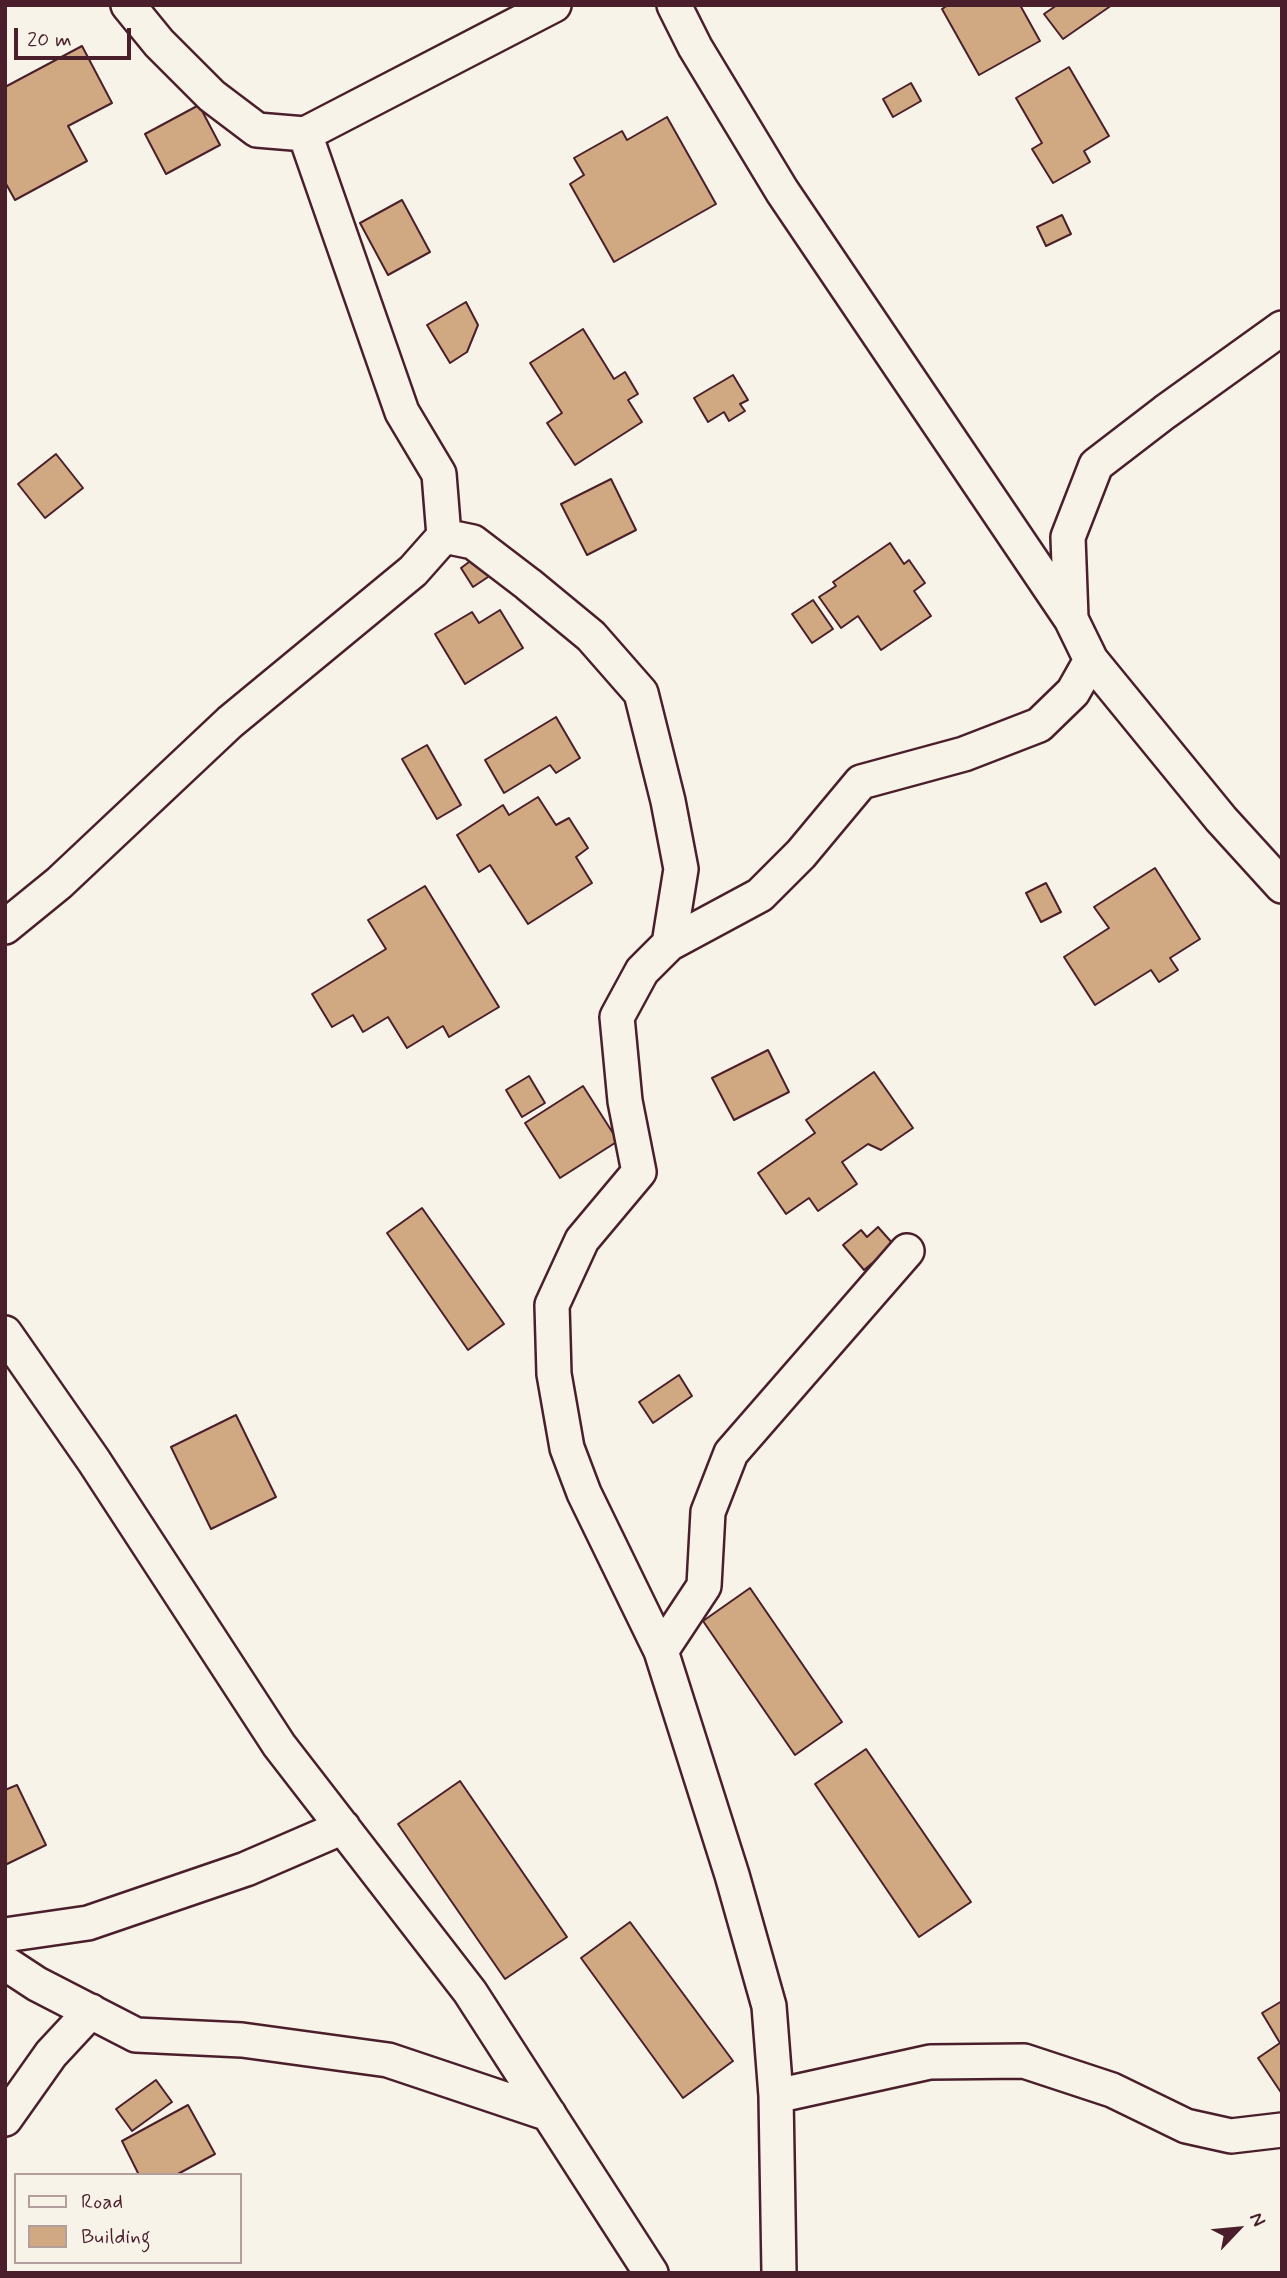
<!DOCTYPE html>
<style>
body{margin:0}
#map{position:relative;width:1287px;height:2278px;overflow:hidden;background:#f7f3e8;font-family:Mynerve,sans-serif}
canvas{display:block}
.frame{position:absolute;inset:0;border:7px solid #4a1f2b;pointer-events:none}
.legend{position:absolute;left:14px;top:2173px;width:228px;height:91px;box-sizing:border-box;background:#f7f3e8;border:2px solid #b29e9c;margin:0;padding:9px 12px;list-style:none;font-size:21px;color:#4a1f2b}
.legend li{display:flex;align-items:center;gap:14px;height:35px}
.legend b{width:35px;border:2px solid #b29e9c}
.north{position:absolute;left:1203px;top:2194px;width:70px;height:70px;-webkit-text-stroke:5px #f7f3e8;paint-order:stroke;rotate:64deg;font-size:19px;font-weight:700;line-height:28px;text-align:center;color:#4a1f2b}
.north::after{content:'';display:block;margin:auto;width:24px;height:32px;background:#4a1f2b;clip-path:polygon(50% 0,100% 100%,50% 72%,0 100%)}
.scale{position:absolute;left:14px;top:28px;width:117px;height:32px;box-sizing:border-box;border:4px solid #4a1f2b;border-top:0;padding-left:9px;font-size:21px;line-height:24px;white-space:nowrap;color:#4a1f2b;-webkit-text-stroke:5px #f7f3e8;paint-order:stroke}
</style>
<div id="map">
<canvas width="1287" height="2278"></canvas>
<div class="frame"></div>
<ul class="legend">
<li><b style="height:9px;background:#f7f3e8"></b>Road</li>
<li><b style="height:19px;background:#d0a982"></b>Building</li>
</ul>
<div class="north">N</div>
<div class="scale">20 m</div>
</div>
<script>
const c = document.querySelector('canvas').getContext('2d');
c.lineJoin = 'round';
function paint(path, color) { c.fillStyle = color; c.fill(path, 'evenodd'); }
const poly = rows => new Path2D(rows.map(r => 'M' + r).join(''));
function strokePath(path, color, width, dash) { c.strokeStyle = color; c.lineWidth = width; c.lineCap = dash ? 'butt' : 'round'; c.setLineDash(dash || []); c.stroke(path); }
const building = poly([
 [948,5,1020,5,1040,41,979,75,942,9,948,5],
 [1057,5,1112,5,1063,39,1044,14,1057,5],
 [82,46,112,103,68,126,87,161,15,200,5,182,5,87,82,46],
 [1069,67,1109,136,1084,151,1090,162,1053,183,1032,149,1042,143,1016,98,1069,67],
 [911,83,921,101,893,117,883,99,911,83],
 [199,105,220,145,166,174,145,134,199,105],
 [667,117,716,204,614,262,570,184,584,175,574,158,622,131,627,140,667,117],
 [402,200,430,252,388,275,360,223,402,200],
 [1062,215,1071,234,1046,246,1037,227,1062,215],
 [466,302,478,325,467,352,450,363,427,325,466,302],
 [583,329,614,379,625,372,638,394,628,400,642,422,575,465,547,423,562,413,530,363,583,329],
 [733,375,748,400,740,404,745,411,729,421,724,412,708,422,694,398,733,375],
 [56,454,83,488,45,518,18,484,56,454],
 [611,479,636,530,587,555,561,504,611,479],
 [890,543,904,564,909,560,925,583,914,591,931,616,881,650,858,616,841,628,819,597,836,586,833,582,890,543],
 [477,556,491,575,473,587,461,568,477,556],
 [813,600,833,629,812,643,792,614,813,600],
 [500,610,523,648,465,684,435,634,472,612,479,623,500,610],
 [556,717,580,758,556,773,550,765,504,793,485,760,556,717],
 [427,745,461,805,437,819,402,759,427,745],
 [538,797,556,825,569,818,588,848,576,857,592,883,528,924,490,865,479,872,457,835,503,805,509,815,538,797],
 [1155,868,1200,939,1170,958,1178,970,1159,982,1151,970,1095,1005,1064,957,1109,928,1094,907,1155,868],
 [1046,883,1061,912,1041,922,1026,893,1046,883],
 [425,886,499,1007,449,1037,443,1026,407,1048,388,1017,363,1032,353,1015,332,1027,312,994,386,949,368,920,425,886],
 [768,1050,789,1092,734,1120,712,1078,768,1050],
 [874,1072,913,1128,881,1150,868,1144,842,1162,857,1184,818,1211,809,1198,786,1214,758,1173,815,1133,806,1120,874,1072],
 [529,1076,545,1103,522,1117,506,1090,529,1076],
 [583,1086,618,1141,560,1178,525,1123,583,1086],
 [422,1208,504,1324,468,1350,387,1233,422,1208],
 [878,1227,894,1245,864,1270,843,1245,861,1230,867,1237,878,1227],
 [679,1375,692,1396,653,1423,639,1402,679,1375],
 [236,1415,276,1497,211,1529,171,1447,236,1415],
 [750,1588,842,1722,795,1755,703,1621,750,1588],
 [866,1749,971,1902,919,1937,815,1784,866,1749],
 [460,1781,567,1937,505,1979,398,1824,460,1781],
 [17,1785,46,1845,5,1865,5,1790,17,1785],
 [630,1922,733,2061,683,2098,581,1958,630,1922],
 [1282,2001,1282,2094,1258,2058,1280,2043,1262,2013,1282,2001],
 [156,2080,172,2102,132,2131,116,2109,156,2080],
 [188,2105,215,2154,176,2175,139,2175,122,2141,188,2105]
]);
paint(building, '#d0a982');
strokePath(building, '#4a1f2b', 2);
const minor = poly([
 [128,5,159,43,212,96,257,130,305,134,554,5],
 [674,5,695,47,782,191,1071,619,1091,660,1221,819,1282,886],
 [444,536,473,542,528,584,591,636,641,693,668,801,681,869,669,944],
 [1071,618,1068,537,1096,465,1165,412,1282,328],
 [5,927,59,883,230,722,413,571,444,536,439,474,402,412,305,134],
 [5,1333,94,1461,279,1745,470,1992,651,2273],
 [661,1651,584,1493,567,1448,554,1374,552,1305,582,1240,639,1172,625,1101,617,1017,642,971,669,944,760,895,801,854,861,782,964,754,1039,725,1073,692,1091,660],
 [5,1935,88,1923,246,1869,343,1827],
 [5,1963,37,1984,136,2035,242,2040,388,2060,549,2114],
 [776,2096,930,2062,1024,2061,1112,2090,1186,2126,1231,2136,1282,2130],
 [5,2119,51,2054,91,2011],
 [779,2273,776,2096,769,2006,732,1875,661,1651,704,1586,708,1512,731,1453,907,1251]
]);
strokePath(minor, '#4a1f2b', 38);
strokePath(minor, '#f7f3e8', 33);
</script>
